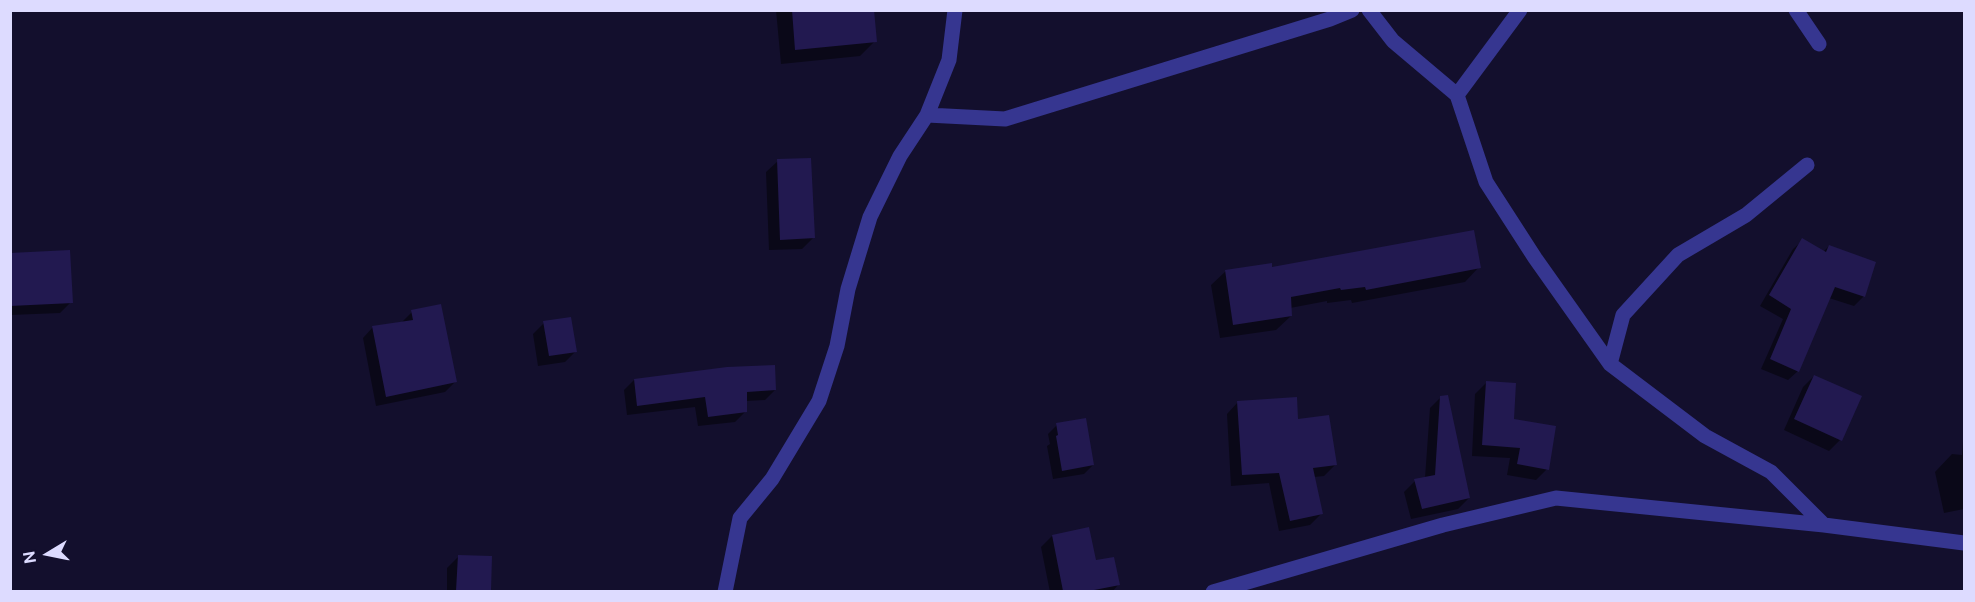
<!DOCTYPE html>
<style>
body{margin:0}
#map{position:relative;width:1975px;height:602px;overflow:hidden;background:#130f2d;font-family:"Public Sans",sans-serif}
canvas{display:block}
.frame{position:absolute;inset:0;border:12px solid #dddbff;pointer-events:none}
.north{position:absolute;left:18px;top:524px;width:60px;height:60px;-webkit-text-stroke:4px #130f2d;paint-order:stroke;rotate:260deg;font-size:16px;font-weight:700;line-height:24px;text-align:center;color:#dddbff}
.north::after{content:'';display:block;margin:auto;width:21px;height:27px;background:#dddbff;clip-path:polygon(50% 0,100% 100%,50% 72%,0 100%)}
</style>
<div id="map">
<canvas width="1975" height="602"></canvas>
<div class="frame"></div>
<div class="north">N</div>
</div>
<script>
const c = document.querySelector('canvas').getContext('2d');
c.lineJoin = 'round';
function paint(path, color) { c.fillStyle = color; c.fill(path, 'evenodd'); }
const poly = rows => new Path2D(rows.map(r => 'M' + r).join(''));
function strokePath(path, color, width, dash) { c.strokeStyle = color; c.lineWidth = width; c.lineCap = dash ? 'butt' : 'round'; c.setLineDash(dash || []); c.stroke(path); }
paint(poly([
 [776,10,872,10,875,41,860,56,781,64],
 [778,161,813,238,802,249,769,250,766,172],
 [1803,240,1823,252,1829,246,1864,296,1854,306,1829,298,1798,371,1788,380,1761,369,1783,319,1760,306,1793,249],
 [10,254,71,302,60,313,10,315],
 [1479,267,1465,282,1352,303,1351,300,1327,303,1327,301,1290,308,1291,316,1276,330,1220,338,1211,285,1226,271,1271,268],
 [412,312,456,381,445,392,376,406,363,338,373,327,402,322],
 [544,323,576,351,565,362,538,366,533,334],
 [1814,376,1840,440,1829,451,1784,430,1803,387],
 [634,380,775,390,765,400,746,401,746,411,735,422,698,426,695,407,627,415,624,390],
 [1486,383,1547,469,1536,480,1507,475,1510,458,1472,456,1475,394],
 [1441,397,1469,498,1458,509,1411,519,1404,492,1415,481,1425,478,1430,408],
 [1238,402,1297,421,1335,465,1324,476,1314,477,1321,514,1310,525,1279,531,1269,483,1231,486,1227,414],
 [1057,425,1093,465,1084,474,1053,479,1047,446,1050,444,1048,434],
 [1964,429,1964,509,1944,513,1935,472,1952,454,1962,455],
 [1052,536,1095,562,1118,585,1112,592,1050,592,1041,547],
 [458,557,490,558,489,592,447,592,447,568]
]), '#0007');
paint(poly([
 [792,10,874,10,877,42,795,50],
 [811,158,815,238,780,240,777,159],
 [1474,230,1481,268,1366,290,1365,287,1341,290,1340,288,1291,297,1292,316,1233,325,1225,270,1272,263,1272,267],
 [1802,238,1826,252,1829,245,1876,262,1865,297,1835,287,1799,372,1770,359,1791,309,1769,295],
 [70,250,73,303,10,306,10,253],
 [441,304,457,382,386,397,372,326,413,320,411,310],
 [571,317,577,352,549,356,543,321],
 [775,365,776,390,747,392,747,412,708,417,705,397,637,406,634,379,727,367],
 [1814,375,1862,396,1842,441,1794,419],
 [1486,381,1516,383,1514,419,1556,426,1549,470,1517,464,1520,448,1482,445],
 [1448,395,1470,498,1422,509,1414,479,1435,475,1440,396],
 [1297,397,1298,419,1329,415,1337,465,1313,468,1323,514,1290,521,1279,473,1242,475,1237,401],
 [1086,418,1094,465,1062,471,1056,436,1058,435,1056,423],
 [1089,527,1096,560,1114,557,1120,585,1089,591,1063,591,1052,535],
 [458,555,492,556,491,591,456,591]
]), '#221950');
strokePath(poly([
 [1369,10,1393,41,1457,95,1486,182,1535,258,1610,364,1705,436,1771,472,1824,525],
 [1796,10,1819,44],
 [1457,95,1520,10],
 [927,115,1005,119,1330,19,1352,10],
 [1610,364,1623,315,1678,255,1746,215,1807,165],
 [725,592,740,518,772,479,819,401,837,346,848,289,870,217,900,156,927,115,949,60,955,10],
 [1213,592,1443,525,1556,498,1824,525,1964,543]
]), '#363690', 15);
</script>
